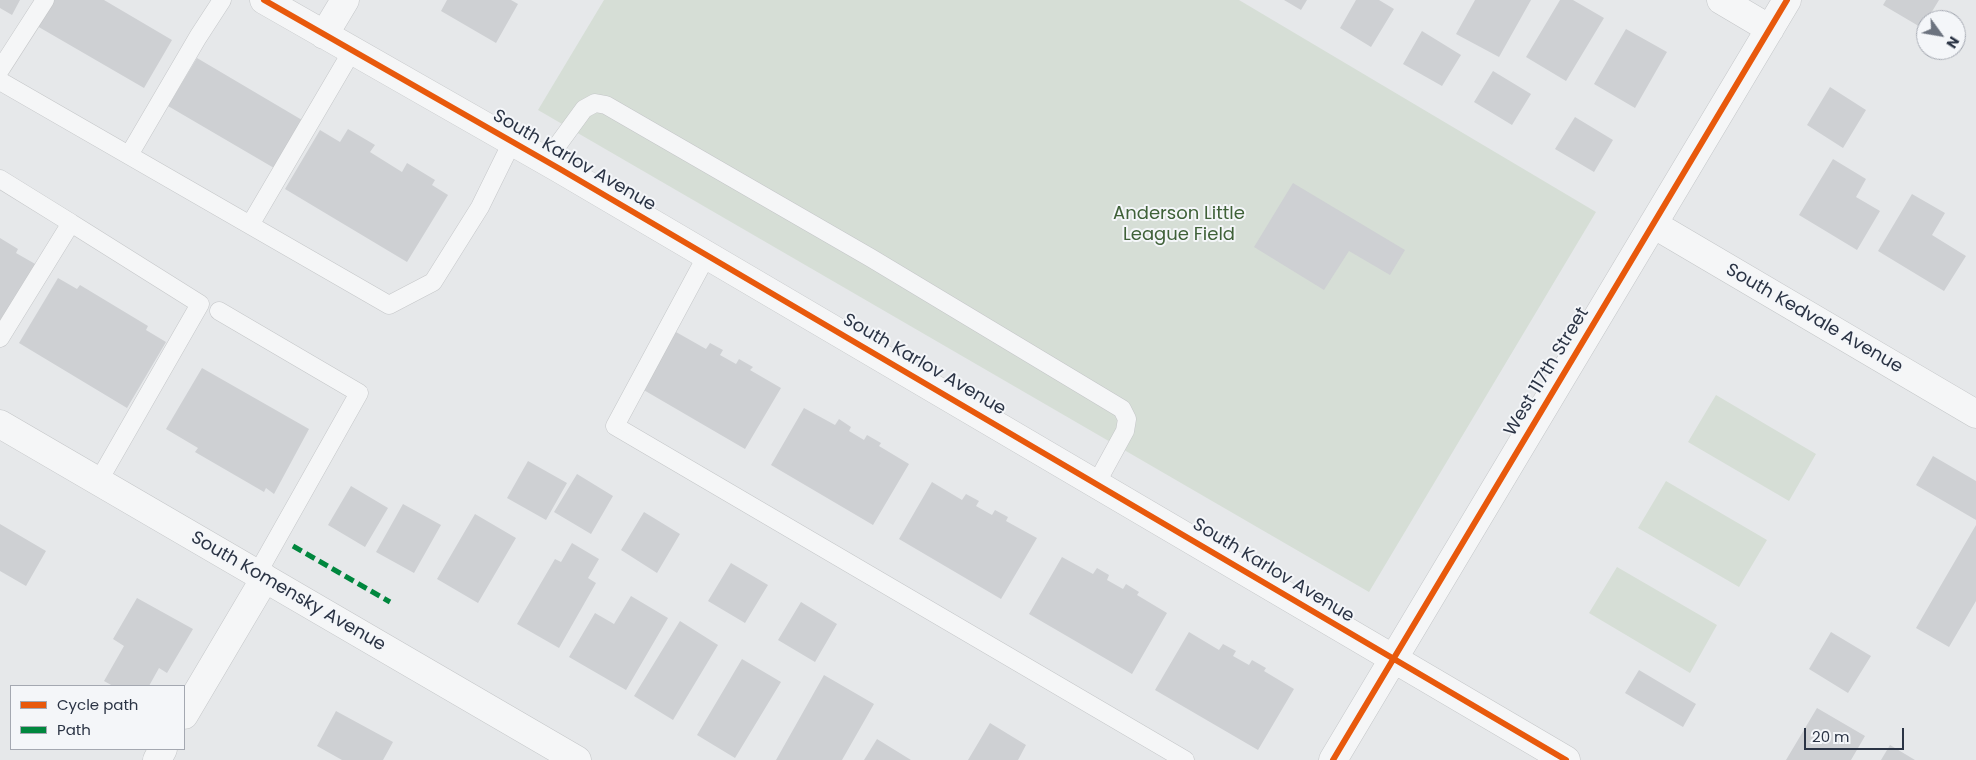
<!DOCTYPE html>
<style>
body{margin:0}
#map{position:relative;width:1976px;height:760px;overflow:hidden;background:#e6e8ea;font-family:Poppins,sans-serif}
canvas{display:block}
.legend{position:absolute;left:10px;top:685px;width:175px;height:65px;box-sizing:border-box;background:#f4f6f9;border:1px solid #a4a8b1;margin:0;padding:6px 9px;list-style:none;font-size:15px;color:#2b3445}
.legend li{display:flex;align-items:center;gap:10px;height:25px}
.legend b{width:25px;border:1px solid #a4a8b1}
.north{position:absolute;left:1916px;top:10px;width:50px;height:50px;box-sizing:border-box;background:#f4f6f9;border:1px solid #a4a8b1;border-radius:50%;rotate:122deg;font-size:14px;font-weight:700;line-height:20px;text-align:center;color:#2b3445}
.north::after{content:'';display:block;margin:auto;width:18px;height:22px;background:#6c737f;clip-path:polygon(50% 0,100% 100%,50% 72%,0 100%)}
.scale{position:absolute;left:1804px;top:728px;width:100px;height:22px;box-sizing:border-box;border:2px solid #2b3445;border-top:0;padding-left:6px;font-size:15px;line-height:18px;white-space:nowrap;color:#2b3445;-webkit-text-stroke:4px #f4f6f9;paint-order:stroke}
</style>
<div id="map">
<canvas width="1976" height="760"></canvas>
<ul class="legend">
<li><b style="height:6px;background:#e8590c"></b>Cycle path</li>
<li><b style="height:6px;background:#00873e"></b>Path</li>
</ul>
<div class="north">N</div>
<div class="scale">20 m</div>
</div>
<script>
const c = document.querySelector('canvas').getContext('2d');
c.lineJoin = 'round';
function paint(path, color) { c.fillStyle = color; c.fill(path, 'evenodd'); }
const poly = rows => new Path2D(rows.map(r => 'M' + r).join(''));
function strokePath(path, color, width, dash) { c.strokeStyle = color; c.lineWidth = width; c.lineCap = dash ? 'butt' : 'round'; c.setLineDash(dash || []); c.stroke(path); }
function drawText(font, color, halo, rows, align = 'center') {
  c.font = font + ' Poppins,sans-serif'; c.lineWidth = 4; c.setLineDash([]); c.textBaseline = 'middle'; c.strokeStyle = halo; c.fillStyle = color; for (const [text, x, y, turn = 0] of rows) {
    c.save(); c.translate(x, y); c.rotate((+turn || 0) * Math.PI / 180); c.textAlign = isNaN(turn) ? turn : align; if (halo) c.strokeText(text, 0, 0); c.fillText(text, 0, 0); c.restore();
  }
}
paint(poly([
 [604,0,1239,0,1596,212,1369,592,538,110],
 [1716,395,1816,454,1789,501,1688,442],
 [1666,481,1767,540,1739,587,1638,528],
 [1617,567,1717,625,1690,673,1589,613]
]), '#d6ded6');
paint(poly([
 [0,0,20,0,12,15,0,8],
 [53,0,104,0,172,40,144,88,37,26],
 [447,0,511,0,518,4,496,43,441,11],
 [1284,0,1307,0,1301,10],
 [1356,0,1379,0,1394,9,1371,47,1340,28],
 [1475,0,1531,0,1499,57,1456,34],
 [1560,0,1573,0,1604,18,1566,81,1526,57],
 [1886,0,1939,0,1922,28,1883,5],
 [1626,29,1667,52,1635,108,1594,84],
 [1422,31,1461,55,1442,86,1403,64],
 [197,58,302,120,274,168,168,106],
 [1493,71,1531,94,1512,125,1474,102],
 [1830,87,1866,110,1843,148,1807,125],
 [1575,117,1613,140,1594,172,1555,149],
 [348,129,375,145,370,152,402,172,407,163,435,180,432,185,448,195,407,262,285,189,320,130,340,142],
 [1833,159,1866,179,1856,197,1880,211,1857,250,1799,215],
 [1293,183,1405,250,1390,275,1349,251,1324,290,1254,247],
 [1912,194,1945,213,1932,235,1966,256,1944,291,1878,251],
 [0,238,18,249,16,253,37,265,0,326],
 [58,278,77,289,80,285,148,326,146,330,166,342,127,408,19,343],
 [676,332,706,349,710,343,723,350,720,355,736,364,739,359,753,367,750,370,781,388,745,449,642,389],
 [202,368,309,429,274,494,266,488,264,492,195,452,198,448,166,429],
 [804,408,835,425,839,419,851,427,849,431,864,440,867,435,881,443,879,446,909,464,873,525,771,465],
 [1933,456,1976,481,1976,520,1916,485],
 [528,461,567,483,546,520,507,498],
 [577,474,613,496,591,534,554,512],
 [932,482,962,500,966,494,979,501,976,506,992,515,995,510,1008,517,1006,521,1037,538,1001,599,899,539],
 [351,486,388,508,365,547,328,525],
 [403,504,441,525,414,573,376,552],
 [644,512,680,534,657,573,621,550],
 [475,514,516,538,478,603,437,579],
 [0,524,46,551,26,586,0,571],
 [1976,525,1976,601,1949,647,1916,628],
 [572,543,599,559,588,578,596,583,559,648,517,624,555,559,561,562],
 [1062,557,1093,574,1097,568,1109,575,1107,580,1123,589,1126,584,1139,592,1137,595,1167,613,1132,674,1029,614],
 [731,563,768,585,745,623,708,601],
 [631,596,668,618,626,690,569,657,595,613,614,624],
 [137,598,193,629,167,673,159,668,149,686,113,686,104,681,124,646,113,639],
 [801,602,837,624,815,662,778,640],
 [680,621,718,645,673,720,634,696],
 [1189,632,1219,650,1223,644,1236,651,1233,656,1249,665,1252,660,1266,668,1264,671,1294,689,1258,750,1155,690],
 [1831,632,1871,656,1848,693,1809,669],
 [742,659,781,682,735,758,697,735],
 [1639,670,1696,704,1683,727,1625,693],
 [824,675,874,704,842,760,776,760],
 [1817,708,1865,736,1851,760,1786,760],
 [336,711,393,742,383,760,342,760,317,746],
 [990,723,1026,745,1018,760,968,760],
 [877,739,911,760,864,760],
 [1890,745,1915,760,1881,760]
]), '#ced0d3');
const lane = poly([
 [0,70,45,0],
 [0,81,389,305,433,282,480,207,512,142],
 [129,155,198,37,222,0],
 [546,161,584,109,595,103,606,105,871,258,1122,409,1127,419,1125,431,1096,484],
 [0,179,71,223,0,338],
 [71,223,200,304,98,482],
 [250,225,352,51],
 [707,255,615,426,1185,760],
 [219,311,359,393,257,574]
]);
const street = poly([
 [264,0,560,169,1566,760],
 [1721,0,1770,29],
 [324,35,345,0],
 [1653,224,1976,414],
 [0,424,577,760],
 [184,715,265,578],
 [157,760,163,749],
 [1333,760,1787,0]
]);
strokePath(lane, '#c4c6c8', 19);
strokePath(street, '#c4c6c8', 29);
strokePath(lane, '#f5f6f7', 18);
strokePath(street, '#f5f6f7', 28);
strokePath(poly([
 [293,546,390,602]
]), '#00873e', 5, [10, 5]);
strokePath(poly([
 [264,0,560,169,1566,760],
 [1333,760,1787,0]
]), '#e8590c', 6);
drawText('18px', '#2b3445', '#f4f6f9', [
 ["South Karlov Avenue",574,161,30],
 ["South Kedvale Avenue",1814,319,30],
 ["South Karlov Avenue",924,365,30],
 ["West 117th Street",1547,372,-59],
 ["South Karlov Avenue",1273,571,31],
 ["South Komensky Avenue",288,592,30]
]);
drawText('18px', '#3f6138', '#f4f6f9', [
 ["Anderson Little",1179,214],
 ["League Field",1179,235]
]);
</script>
